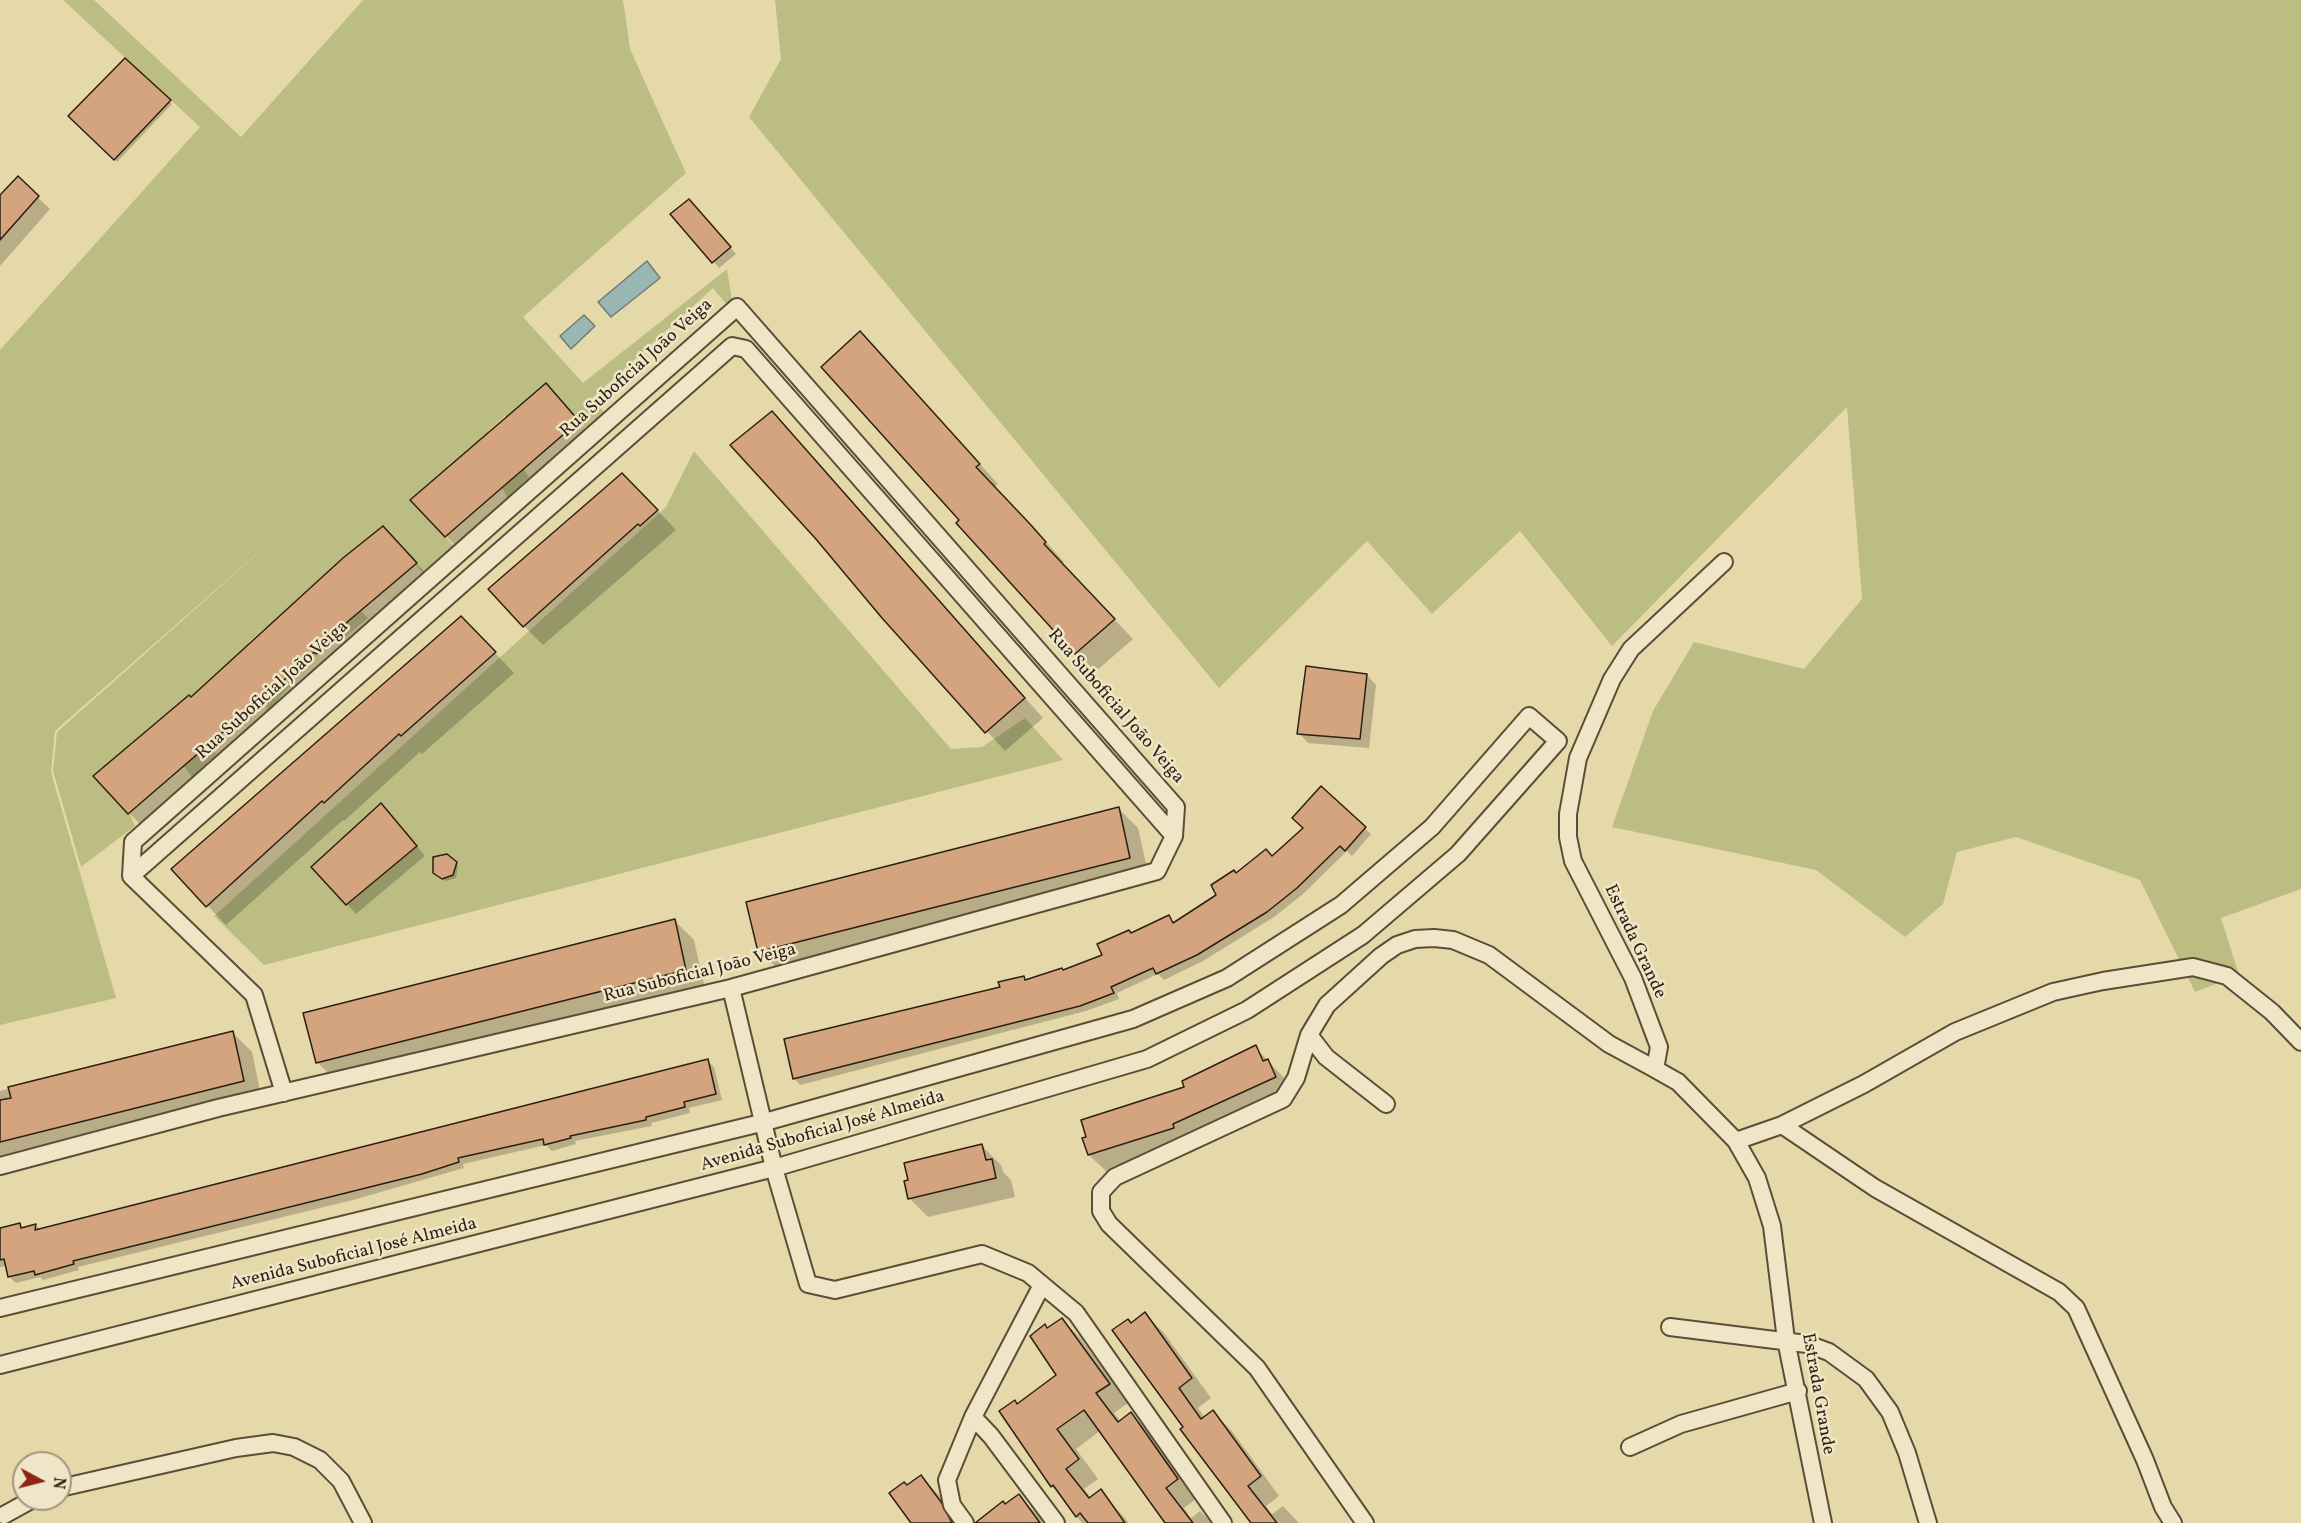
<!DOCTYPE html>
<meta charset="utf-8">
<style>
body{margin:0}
#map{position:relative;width:2301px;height:1523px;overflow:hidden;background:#e6d9a9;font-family:Vollkorn,serif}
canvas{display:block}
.north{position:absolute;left:12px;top:1451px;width:60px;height:60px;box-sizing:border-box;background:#efe6c7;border:2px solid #a1967f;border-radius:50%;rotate:97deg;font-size:16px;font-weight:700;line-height:24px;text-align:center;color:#2d1f13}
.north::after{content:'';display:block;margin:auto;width:21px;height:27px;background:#8f2418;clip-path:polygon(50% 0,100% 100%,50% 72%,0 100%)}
</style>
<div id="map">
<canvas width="2301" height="1523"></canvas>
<div class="north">N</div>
</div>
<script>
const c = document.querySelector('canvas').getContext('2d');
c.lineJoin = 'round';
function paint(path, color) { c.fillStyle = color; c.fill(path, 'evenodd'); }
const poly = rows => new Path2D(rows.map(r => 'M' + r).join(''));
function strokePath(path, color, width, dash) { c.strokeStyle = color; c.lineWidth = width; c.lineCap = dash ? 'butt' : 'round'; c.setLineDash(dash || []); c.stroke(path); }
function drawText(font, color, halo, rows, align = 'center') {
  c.font = font + ' Vollkorn,serif'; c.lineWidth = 5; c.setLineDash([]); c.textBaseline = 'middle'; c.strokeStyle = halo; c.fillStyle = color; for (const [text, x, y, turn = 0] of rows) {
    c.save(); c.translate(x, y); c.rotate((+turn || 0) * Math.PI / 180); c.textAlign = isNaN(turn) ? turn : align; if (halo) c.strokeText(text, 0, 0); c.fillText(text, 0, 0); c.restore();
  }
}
paint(poly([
 [63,0,94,0,241,137,363,0,623,0,630,49,686,173,523,317,583,383,727,269,732,301,727,305,713,288,591,399,606,414,588,431,546,383,528,398,535,406,514,426,505,416,487,432,523,468,529,477,507,498,503,489,491,476,437,494,428,484,410,500,428,519,436,512,435,526,454,546,423,574,406,551,394,549,400,544,383,526,342,559,325,575,368,618,344,638,341,632,275,637,266,627,248,643,290,686,268,711,264,700,230,662,213,677,220,686,198,705,189,695,172,711,206,748,209,745,216,754,192,777,174,752,111,761,94,776,111,796,119,789,135,826,81,867,53,771,57,732,293,522,55,731,51,772,116,998,0,1025,0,350,200,127],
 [775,0,2301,0,2301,889,2221,918,2239,975,2195,992,2140,880,2016,837,1957,852,1943,904,1905,937,1816,870,1612,827,1653,711,1694,642,1804,669,1862,599,1847,407,1612,646,1520,531,1432,614,1367,541,1219,688,749,117,781,59],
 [694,451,951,749,982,747,1025,718,1063,760,264,965,214,916,666,507]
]), '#bcbd83');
const water = poly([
 [647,261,660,278,611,317,598,302,647,261],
 [584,315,595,326,571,349,560,336,584,315]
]);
paint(water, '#9ab7b3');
strokePath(water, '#6e7a73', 1.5);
paint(poly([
 [125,60,172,104,117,162,70,116],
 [18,178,50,209,0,266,0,198],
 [695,207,736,254,719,268,672,214],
 [879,353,998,484,994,487,1049,545,1064,562,1062,564,1133,639,1095,672,961,520],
 [545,385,597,441,465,555,446,536],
 [772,413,1043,718,1005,751,883,617],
 [642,494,676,530,543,645,524,626],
 [383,528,435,583,148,832,129,813,191,699],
 [480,637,514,673,422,754,420,752,344,821,343,820,226,925,207,905],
 [1367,675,1376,685,1369,748,1308,743,1299,733],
 [1321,788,1371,834,1352,856,1347,851,1303,894,1274,917,1203,961,1164,980,1158,974,1117,993,1119,999,1086,1011,800,1085,794,1078,1024,978,1027,981,1064,971,1104,955,1132,935,1169,917,1176,924,1219,895,1236,875,1273,858,1305,828],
 [1119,809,1138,828,1149,877,779,970,760,951],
 [391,815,425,856,356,914,347,904],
 [447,855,458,866,456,878,446,881,437,875],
 [675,921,694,940,705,989,337,1082,317,1062],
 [232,1032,252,1052,262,1100,0,1167,0,1091],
 [1255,1047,1286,1080,1294,1096,1109,1174,1089,1155,1187,1087],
 [708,1061,714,1067,722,1100,689,1108,690,1113,651,1123,652,1126,575,1141,576,1144,552,1151,546,1145,463,1164,464,1168,353,1200,78,1267,79,1270,43,1280,40,1277,16,1283,9,1277,7,1266,0,1267,0,1230,20,1225,24,1228,35,1225,41,1230],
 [982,1146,1001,1165,1003,1172,1011,1180,1015,1197,928,1217,909,1198],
 [1144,1314,1164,1333,1211,1398,1198,1408,1205,1418,1213,1412,1232,1431,1279,1496,1266,1506,1272,1514,1283,1506,1299,1523,1252,1523,1185,1427,1131,1324],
 [1062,1319,1081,1339,1128,1403,1114,1413,1121,1422,1131,1414,1150,1433,1196,1499,1184,1508,1191,1518,1200,1511,1212,1523,1166,1523,1100,1431,1076,1449,1098,1479,1084,1489,1091,1498,1101,1491,1129,1523,1082,1523,1052,1486,1002,1412,1018,1405,1058,1375,1048,1329],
 [921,1477,940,1496,958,1523,912,1523,907,1487],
 [1019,1496,1038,1515,1044,1523,997,1523,1005,1506]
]), '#0003');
const building = poly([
 [125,58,171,100,114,160,68,116,125,58],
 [18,176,39,196,0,240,0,195,18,176],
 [689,199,731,247,712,263,670,214,689,199],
 [860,331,980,464,976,467,1030,524,1046,542,1044,544,1115,619,1075,654,956,523,959,520,821,367,860,331],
 [546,383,579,421,445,537,410,500,546,383],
 [772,411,1025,698,985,733,882,618,815,538,730,445,772,411],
 [622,473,658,510,640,526,638,524,523,627,488,589,622,473],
 [383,526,417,563,339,629,341,632,316,654,314,652,239,722,237,720,128,814,93,776,189,695,191,697,343,558,383,526],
 [461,616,496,652,401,736,399,734,324,803,322,801,206,907,171,869,461,616],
 [1306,666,1367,674,1360,739,1297,734,1306,666],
 [1321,786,1366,827,1345,851,1340,846,1297,888,1267,912,1197,955,1156,974,1153,968,1111,987,1114,993,1080,1006,793,1079,784,1039,1000,987,998,982,1024,976,1025,980,1062,968,1063,970,1102,955,1097,944,1129,930,1131,933,1169,915,1173,923,1216,895,1211,885,1234,870,1236,873,1266,849,1272,856,1303,828,1292,818,1321,786],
 [381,803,417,846,346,905,311,867,381,803],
 [1119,807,1130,858,758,952,746,902,1119,807],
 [447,854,457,862,453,875,442,879,433,873,433,857,447,854],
 [675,919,686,970,316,1063,303,1013,675,919],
 [233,1031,244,1081,0,1142,0,1100,11,1098,8,1087,233,1031],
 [1256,1045,1263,1061,1268,1059,1276,1077,1173,1124,1174,1128,1088,1155,1082,1138,1086,1137,1081,1120,1184,1087,1182,1081,1256,1045],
 [708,1059,716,1094,684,1102,685,1107,646,1117,646,1120,570,1136,571,1138,544,1145,543,1139,458,1158,459,1162,422,1174,73,1261,74,1264,35,1275,34,1271,8,1277,4,1259,0,1260,0,1228,20,1223,21,1228,36,1224,35,1230,708,1059],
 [982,1144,986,1160,992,1159,996,1178,908,1199,904,1181,908,1180,904,1163,982,1144],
 [1145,1312,1192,1378,1179,1388,1201,1419,1213,1410,1261,1476,1248,1486,1277,1523,1251,1523,1180,1429,1183,1427,1112,1330,1128,1319,1131,1323,1145,1312],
 [1062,1318,1110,1384,1096,1393,1118,1422,1131,1412,1178,1479,1166,1488,1193,1523,1165,1523,1084,1410,1057,1429,1079,1459,1066,1469,1089,1498,1101,1489,1125,1523,1088,1523,1080,1513,1076,1517,1053,1485,1051,1487,999,1411,1015,1400,1017,1404,1056,1375,1030,1336,1045,1324,1047,1328,1062,1318],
 [921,1475,941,1502,952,1523,911,1523,889,1493,904,1482,907,1485,921,1475],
 [1019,1494,1040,1523,975,1523,1003,1501,1005,1504,1019,1494]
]);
paint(building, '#d3a47d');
strokePath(building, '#2d1f13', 1.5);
const street = poly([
 [1724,562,1631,649,1612,679,1578,758,1568,814,1568,837,1573,861,1633,978,1659,1047,1655,1069,1678,1082,1736,1141,1757,1178,1772,1226,1786,1340,1823,1523],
 [131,876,732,346,746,349,1174,836],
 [731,988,774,1168,808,1284,835,1290,982,1254,1028,1273,1076,1313,1223,1523],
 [1309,1035,1326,1057,1386,1104],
 [1782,1125,1875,1188,2059,1292,2076,1308,2145,1460,2163,1507,2173,1523],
 [1736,1141,1782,1125,1864,1084,1955,1032,2053,992,2103,981,2193,967,2227,976,2272,1012,2301,1042],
 [0,1166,218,1108,731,988,1157,871,1174,836,1176,807,737,307,133,842,131,876,254,995,284,1093],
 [0,1308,765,1122,1133,1019,1227,978,1341,905,1432,827,1529,716,1558,741,1458,854,1363,935,1247,1010,1147,1059,774,1168,0,1365],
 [1670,1327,1807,1344,1829,1352,1866,1379,1890,1412,1907,1453,1928,1523],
 [973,1417,991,1436,1056,1523],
 [1630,1447,1681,1424,1798,1391],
 [60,1488,236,1448,273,1443,294,1447,320,1460,341,1481,363,1523],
 [4,1515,33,1499],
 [965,1523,952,1505,947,1480,973,1417,1042,1285],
 [1365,1523,1257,1368,1109,1224,1101,1211,1101,1192,1115,1177,1283,1099,1296,1078,1309,1035,1327,1005,1381,956,1397,945,1415,939,1434,938,1453,940,1489,955,1609,1044,1655,1069]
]);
strokePath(street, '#5b4e38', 20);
strokePath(street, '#efe6c7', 16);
drawText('18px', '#2d1f13', '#efe6c7', [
 ["Rua Suboficial João Veiga",637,369,-42],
 ["Rua Suboficial João Veiga",273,691,-42],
 ["Rua Suboficial João Veiga",1115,707,49],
 ["Estrada Grande",1634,942,65],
 ["Rua Suboficial João Veiga",700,974,-14],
 ["Avenida Suboficial José Almeida",823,1132,-16],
 ["Avenida Suboficial José Almeida",354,1255,-14],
 ["Estrada Grande",1817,1394,80]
]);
</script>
